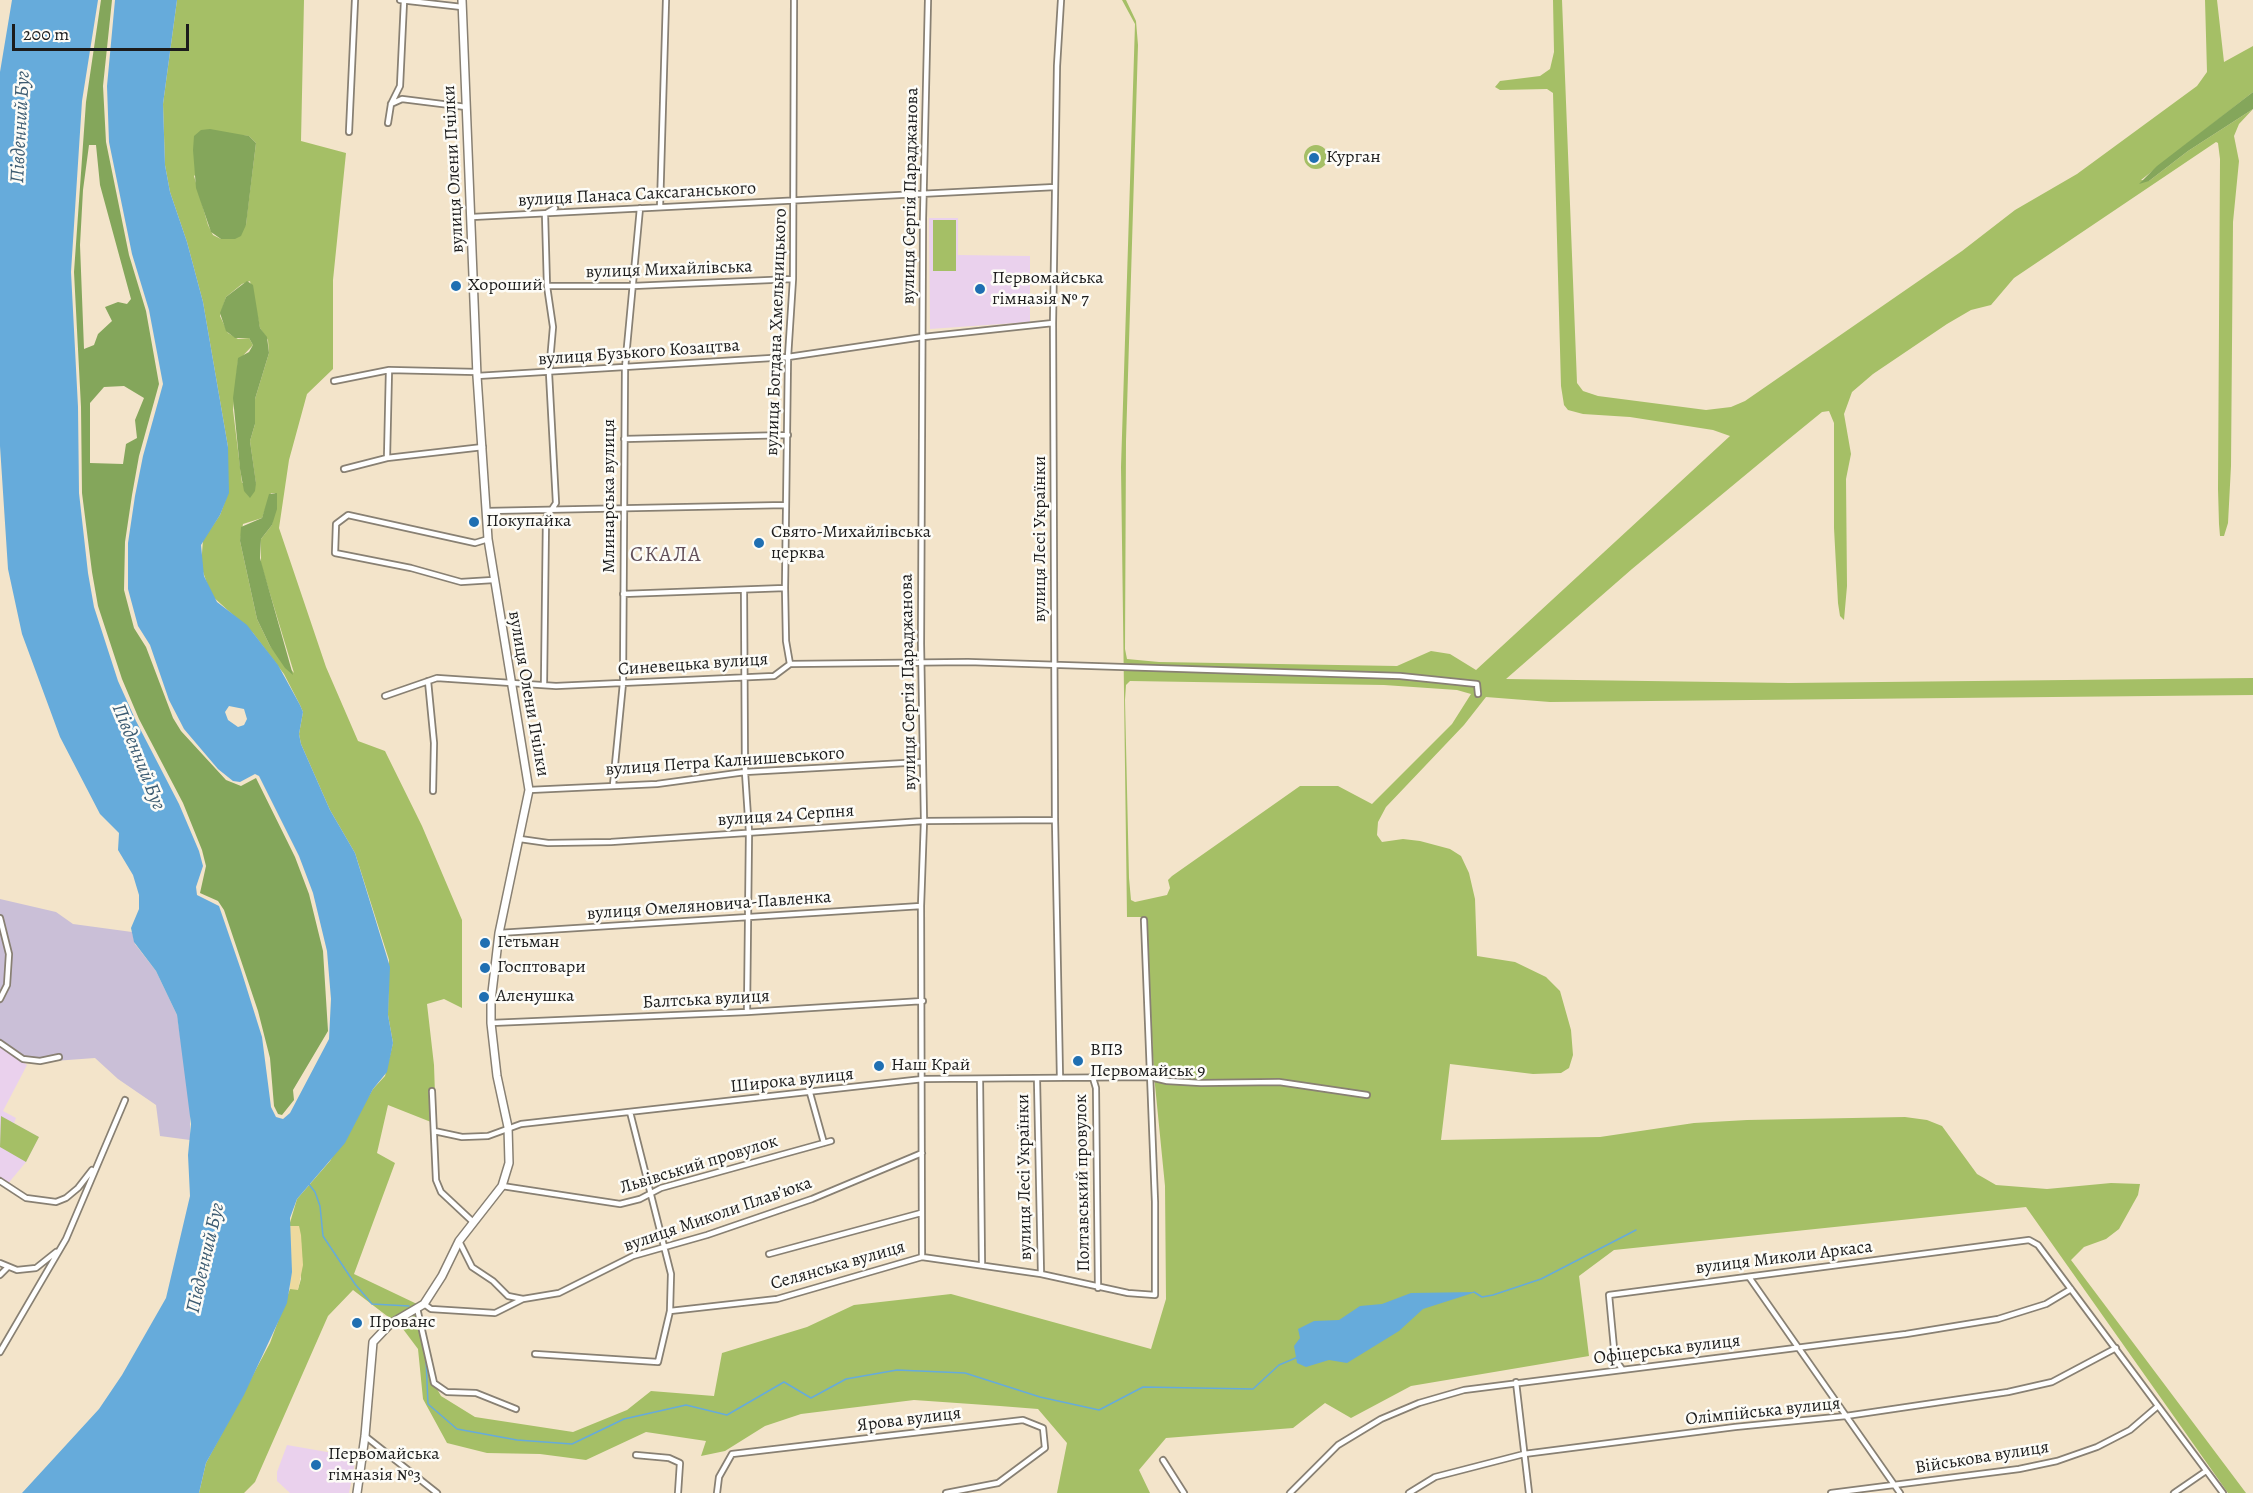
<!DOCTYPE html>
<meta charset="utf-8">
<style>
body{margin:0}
#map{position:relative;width:2253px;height:1493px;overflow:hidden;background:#f3e4ca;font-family:Alegreya,serif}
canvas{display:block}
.scale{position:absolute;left:12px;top:24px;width:177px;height:27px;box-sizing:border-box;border:3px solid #1c1c1c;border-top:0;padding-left:8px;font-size:18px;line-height:21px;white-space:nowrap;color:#1c1c1c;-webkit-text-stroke:4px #fdfcf7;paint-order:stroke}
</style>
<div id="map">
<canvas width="2253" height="1493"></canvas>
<div class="scale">200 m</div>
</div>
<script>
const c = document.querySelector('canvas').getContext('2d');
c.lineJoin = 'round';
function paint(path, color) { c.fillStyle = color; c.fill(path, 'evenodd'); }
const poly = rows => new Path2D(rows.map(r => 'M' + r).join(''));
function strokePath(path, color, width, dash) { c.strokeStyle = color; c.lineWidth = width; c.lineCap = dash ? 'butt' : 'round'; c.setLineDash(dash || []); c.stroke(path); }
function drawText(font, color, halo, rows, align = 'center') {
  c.font = font + ' Alegreya,serif'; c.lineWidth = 5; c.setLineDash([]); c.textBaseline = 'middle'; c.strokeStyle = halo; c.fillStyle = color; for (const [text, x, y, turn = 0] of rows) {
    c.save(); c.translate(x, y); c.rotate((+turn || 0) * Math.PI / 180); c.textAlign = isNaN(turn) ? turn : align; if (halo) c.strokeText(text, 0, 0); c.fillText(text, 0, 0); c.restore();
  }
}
paint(poly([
 [929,218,958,218,958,255,1030,256,1030,322,930,329],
 [0,1046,27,1065,3,1111,16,1118,14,1123,39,1137,26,1162,6,1186,0,1181],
 [287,1445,356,1457,349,1493,290,1493,277,1481,277,1472]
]), '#ead1ed');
paint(poly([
 [0,899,56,912,73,924,132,932,135,944,156,971,177,1015,190,1099,190,1140,160,1136,156,1105,118,1079,95,1058,27,1063,0,1045]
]), '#cabfd7');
paint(poly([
 [177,0,304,0,301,141,346,153,333,280,333,369,307,394,289,460,279,528,326,667,358,741,385,751,422,826,462,920,462,1008,444,999,427,1004,434,1065,436,1124,388,1105,377,1153,395,1163,354,1274,417,1304,391,1319,353,1290,328,1316,255,1482,244,1493,199,1493,206,1463,270,1343,290,1289,298,1289,301,1279,299,1226,289,1226,297,1199,330,1161,373,1089,385,1076,393,1043,388,1015,389,960,355,853,330,810,301,744,299,734,303,712,300,705,284,674,253,633,211,595,201,566,203,540,220,515,228,493,228,447,203,302,187,242,170,192,165,165,163,104],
 [238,135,249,136,256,143,247,215,246,225,221,239,213,235,208,225,194,176],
 [250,281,260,328,268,340,269,353,255,399,255,424,250,441,256,484,242,483,233,410,238,361,253,345,249,338,238,339,228,333,220,316,226,297,242,284],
 [271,493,275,493,272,525,261,539,261,564,294,673,270,646,257,619,240,541,243,524,262,518],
 [1122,0,1126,0,1136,21,1138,45,1126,441,1125,649,1127,659,1159,662,1397,666,1431,651,1450,654,1476,670,1730,436,1713,430,1630,417,1583,414,1568,410,1564,405,1561,386,1553,93,1547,89,1500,90,1495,87,1500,81,1540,76,1550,69,1554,52,1553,0,1562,0,1577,383,1583,391,1598,396,1706,410,1731,407,1745,401,1962,251,2015,210,2077,174,2197,86,2207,72,2205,0,2217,0,2224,62,2253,46,2253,92,2141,180,2149,181,2188,151,2253,109,2239,124,2234,136,2239,161,2233,222,2231,466,2228,523,2224,536,2220,536,2219,524,2218,489,2220,159,2218,143,2216,142,2014,278,1991,305,1971,310,1947,324,1873,374,1852,392,1844,414,1851,454,1846,479,1847,586,1844,620,1840,616,1838,603,1834,528,1834,423,1829,411,1822,412,1784,443,1632,569,1506,679,1789,683,2253,678,2253,695,1550,702,1486,697,1464,725,1386,807,1378,822,1377,835,1382,842,1403,839,1420,841,1450,849,1461,856,1469,873,1475,899,1477,956,1515,962,1546,977,1560,991,1571,1030,1573,1055,1569,1068,1561,1073,1533,1074,1450,1064,1441,1140,1600,1137,1694,1123,1747,1120,1905,1117,1927,1120,1942,1126,1977,1174,1996,1185,2047,1189,2111,1183,2140,1184,2138,1195,2119,1229,2106,1239,2084,1247,2071,1260,2246,1493,2228,1493,2026,1207,1614,1250,1579,1276,1589,1356,1411,1386,1351,1418,1325,1403,1293,1428,1166,1438,1139,1470,1150,1493,1057,1493,1067,1443,1038,1409,1000,1406,914,1400,801,1414,765,1426,725,1451,701,1456,706,1441,646,1432,586,1460,540,1454,487,1453,447,1443,423,1399,418,1349,400,1325,407,1317,419,1311,432,1380,441,1396,475,1417,573,1432,627,1410,651,1391,714,1396,722,1353,807,1327,854,1305,951,1294,1151,1349,1166,1299,1165,1186,1154,1075,1146,917,1127,917,1121,467,1135,24],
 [1130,681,1384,685,1457,690,1471,694,1452,724,1372,804,1338,786,1300,786,1172,876,1168,880,1170,888,1167,895,1135,902,1131,900,1129,878,1125,700,1126,685],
 '1304 157a12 12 0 1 1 24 0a12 12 0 1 1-24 0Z',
 [933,220,956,220,956,271,933,271],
 [1,1116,39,1137,26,1162,0,1147]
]), '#a5bf66');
paint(poly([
 [101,0,112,0,103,86,106,142,129,255,146,311,159,384,139,456,132,495,125,542,124,590,134,628,146,647,173,718,181,731,226,780,241,786,256,778,295,857,309,894,323,951,328,1031,293,1090,294,1100,282,1115,278,1114,274,1106,270,1058,258,1011,224,910,218,901,200,893,206,866,202,850,183,803,139,719,122,679,98,606,92,572,82,493,81,407,74,272,86,102],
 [89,145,96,145,100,185,131,299,127,304,118,302,105,307,112,321,98,334,94,345,84,349,80,245,83,190],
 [124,386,144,398,135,420,137,438,126,444,123,464,90,463,90,403,104,387],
 [2253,92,2253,109,2188,151,2149,181,2139,184,2157,166],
 [210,129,249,136,256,143,246,225,241,236,235,239,221,239,211,232,196,188,193,150,194,136,201,130],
 [247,281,253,285,260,328,267,337,269,353,255,399,255,424,250,441,256,483,255,491,250,498,244,491,240,469,233,398,238,358,249,352,253,345,249,338,235,338,226,331,220,313,226,297],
 [277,493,277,509,272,525,261,539,260,558,293,675,285,668,270,646,257,619,240,541,241,527,262,518,269,494]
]), '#84a65b');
paint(poly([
 [289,1226,299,1226,301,1235,303,1265,298,1290,290,1289]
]), '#eeda9e');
paint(poly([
 [12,0,98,0,82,101,71,272,78,407,79,493,88,573,94,607,118,681,136,721,179,804,199,851,203,866,196,887,197,895,219,906,241,970,262,1037,271,1107,276,1117,283,1119,290,1113,329,1039,331,999,327,951,313,893,299,856,259,776,255,774,240,782,233,781,218,769,184,729,169,700,150,645,138,626,128,589,128,543,135,496,143,456,163,384,149,310,132,254,109,142,107,86,115,0,177,0,163,104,165,165,170,192,187,242,203,302,228,447,229,493,220,515,201,545,204,576,217,602,247,625,278,665,300,705,303,712,299,734,301,744,330,810,355,853,390,967,388,1015,393,1043,387,1072,373,1089,345,1143,297,1199,290,1218,292,1272,287,1303,244,1395,206,1463,199,1493,22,1493,99,1409,122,1375,166,1298,190,1196,188,1155,191,1124,177,1015,156,971,134,942,131,928,139,909,139,895,133,875,118,850,119,833,100,814,60,737,22,634,8,569,0,446,0,72],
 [229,706,244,709,247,719,244,725,238,727,228,720,225,712],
 [1476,1292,1423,1309,1399,1331,1347,1363,1329,1360,1306,1367,1297,1363,1294,1346,1300,1338,1298,1329,1314,1321,1339,1320,1360,1306,1382,1304,1411,1293]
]), '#66abdb');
strokePath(poly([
 [308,1183,315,1192,320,1206,323,1236,355,1284,372,1304,409,1306],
 [1474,1292,1482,1297,1493,1295,1541,1279,1636,1230],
 [417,1318,426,1359,428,1404,457,1429,517,1440,572,1444,624,1419,686,1405,727,1415,784,1382,811,1398,846,1379,897,1370,965,1373,1040,1397,1099,1410,1143,1387,1253,1389,1279,1365,1298,1357]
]), '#66abdb', 1.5);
const street = poly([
 [400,0,462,7],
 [391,104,402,99,466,107],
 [388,123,391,104,400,86,404,1],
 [349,132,355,0],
 [660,207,666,0],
 [472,217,1055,187],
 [547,286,633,286,793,279],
 [477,376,788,357,923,337,1053,323],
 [334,381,389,370,477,372],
 [624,439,788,435],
 [387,458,389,370],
 [344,469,387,458,483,447],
 [487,511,786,505],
 [488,539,475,543,348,515,336,524,335,553,411,568,461,582,493,580],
 [744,590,745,772,749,832,747,1012],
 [623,594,785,588],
 [790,664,786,641,785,588,788,357,793,279,794,0],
 [428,681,434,743,433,791],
 [544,684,546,518,556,503,549,373,553,327,547,286,545,214,555,208],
 [385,696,437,678,556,686,774,676,790,664,968,662,1400,676,1477,684,1478,694],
 [613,785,623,683,625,368,640,208],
 [529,790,657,784,745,772,923,762],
 [520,839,548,843,611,842,924,821,1055,820],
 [0,918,9,954,7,985,0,999],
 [499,933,921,906],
 [491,1023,747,1012,923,1001],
 [0,1043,23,1059,40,1061,59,1057],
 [1060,1078,1055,820,1053,323,1057,66,1061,0],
 [1093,1078,1096,1088,1098,1288],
 [980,1079,982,1265],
 [1037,1079,1041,1274],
 [432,1091,436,1180,441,1192,472,1221],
 [810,1093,824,1143],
 [434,1131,462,1137,488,1136,521,1124,923,1079,1150,1077,1167,1081,1201,1083,1279,1082,1367,1095],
 [0,1181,26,1198,56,1202,66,1198,78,1188,92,1170],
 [502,1186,620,1204,640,1199,661,1188,831,1141],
 [459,1241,472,1267,493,1281,508,1296,523,1299],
 [769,1254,921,1213],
 [922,1257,921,906,924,821,921,644,923,219,928,0],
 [0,1263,17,1270,36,1268,56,1252],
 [0,1275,8,1267],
 [1749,1277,1900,1493],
 [424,1304,431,1309,495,1313,523,1299,559,1293,633,1256,707,1235,812,1199,922,1153],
 [417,1308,434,1383,447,1392,476,1393,516,1409],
 [670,1311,777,1299,922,1257,1041,1274,1128,1293,1155,1295,1155,1202,1144,920],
 [0,1352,66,1239,125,1100],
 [535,1354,658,1362,670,1311,671,1274,630,1112],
 [1622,1369,1615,1359,1609,1295,2029,1240,2038,1245,2223,1493],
 [1516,1382,1529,1493],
 [365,1436,437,1493],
 [636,1455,669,1458,680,1463,678,1493],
 [1163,1460,1184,1493],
 [717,1493,719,1477,732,1454,1023,1420,1043,1428,1045,1448,998,1483,946,1493],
 [1290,1493,1338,1445,1381,1419,1419,1403,1464,1390,1906,1334,1998,1319,2046,1304,2071,1289],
 [1409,1493,1435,1477,1524,1454,1735,1427,1846,1416,2008,1392,2052,1382,2116,1348],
 [1831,1493,2019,1469,2057,1461,2097,1447,2130,1430,2158,1406],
 [2174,1493,2206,1471]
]);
const secondary = poly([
 [357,1493,365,1436,373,1342,390,1324,424,1304,442,1276,459,1241,502,1186,509,1163,508,1127,497,1076,491,1023,491,1001,499,933,529,790,488,539,477,376,462,0]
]);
strokePath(street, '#888073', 8);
strokePath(secondary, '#888073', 10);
strokePath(street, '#fff', 4.5);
strokePath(secondary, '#fff', 7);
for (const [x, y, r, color] of [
 [1314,158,6,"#1f6fb2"],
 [456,286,6,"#1f6fb2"],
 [980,289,6,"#1f6fb2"],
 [474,522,6,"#1f6fb2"],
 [759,543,6,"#1f6fb2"],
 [485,943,6,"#1f6fb2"],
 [485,968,6,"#1f6fb2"],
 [484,997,6,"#1f6fb2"],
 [1078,1061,6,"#1f6fb2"],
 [879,1066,6,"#1f6fb2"],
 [357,1323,6,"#1f6fb2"],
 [316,1465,6,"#1f6fb2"]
]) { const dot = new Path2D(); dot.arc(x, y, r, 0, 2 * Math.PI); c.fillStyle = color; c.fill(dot); strokePath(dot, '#fdfcf7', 2); }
drawText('18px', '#1c1c1c', '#fdfcf7', [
 ["Курган",1326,158],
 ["Первомайська",992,279],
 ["гімназія № 7",992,300],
 ["Хороший",468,286],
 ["Покупайка",486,522],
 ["Свято-Михайлівська",771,533],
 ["церква",771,554],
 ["Гетьман",497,943],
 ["Госптовари",497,968],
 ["Аленушка",496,997],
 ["ВПЗ",1090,1051],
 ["Первомайськ 9",1090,1072],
 ["Наш Край",891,1066],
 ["Прованс",369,1323],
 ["Первомайська",328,1455],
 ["гімназія №3",328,1476]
], 'left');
drawText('18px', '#1c1c1c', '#fdfcf7', [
 ["вулиця Олени Пчілки",454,169,-93],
 ["вулиця Панаса Саксаганського",637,195,-3],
 ["вулиця Сергія Параджанова",911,196,-89],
 ["вулиця Михайлівська",669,270,-2],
 ["вулиця Богдана Хмельницького",777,332,-88],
 ["вулиця Бузького Козацтва",639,353,-4],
 ["Млинарська вулиця",610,496,-90],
 ["вулиця Лесі Українки",1041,539,-90],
 ["Синевецька вулиця",693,665,-4],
 ["вулиця Сергія Параджанова",909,682,-91],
 ["вулиця Олени Пчілки",528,694,80],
 ["вулиця Петра Калнишевського",725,762,-4],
 ["вулиця 24 Серпня",786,816,-4],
 ["вулиця Омеляновича-Павленка",709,906,-4],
 ["Балтська вулиця",706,1000,-3],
 ["Широка вулиця",792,1081,-6],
 ["Львівський провулок",699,1165,-17],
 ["вулиця Лесі Українки",1025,1177,-91],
 ["Полтавський провулок",1083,1183,-91],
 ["вулиця Миколи Плавʼюка",718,1215,-19],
 ["вулиця Миколи Аркаса",1784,1258,-7],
 ["Селянська вулиця",838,1266,-16],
 ["Офіцерська вулиця",1667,1350,-7],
 ["Олімпійська вулиця",1763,1412,-6],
 ["Ярова вулиця",909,1420,-7],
 ["Військова вулиця",1982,1458,-9]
]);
drawText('italic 20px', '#3d5c72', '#fdfcf7', [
 ["Південний Буг",21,127,-87],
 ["Південний Буг",138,757,68],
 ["Південний Буг",206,1258,-77]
]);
c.letterSpacing = '1.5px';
drawText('21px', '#62505a', '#fdfcf7', [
 ["СКАЛА",666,556]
]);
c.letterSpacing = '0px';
</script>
